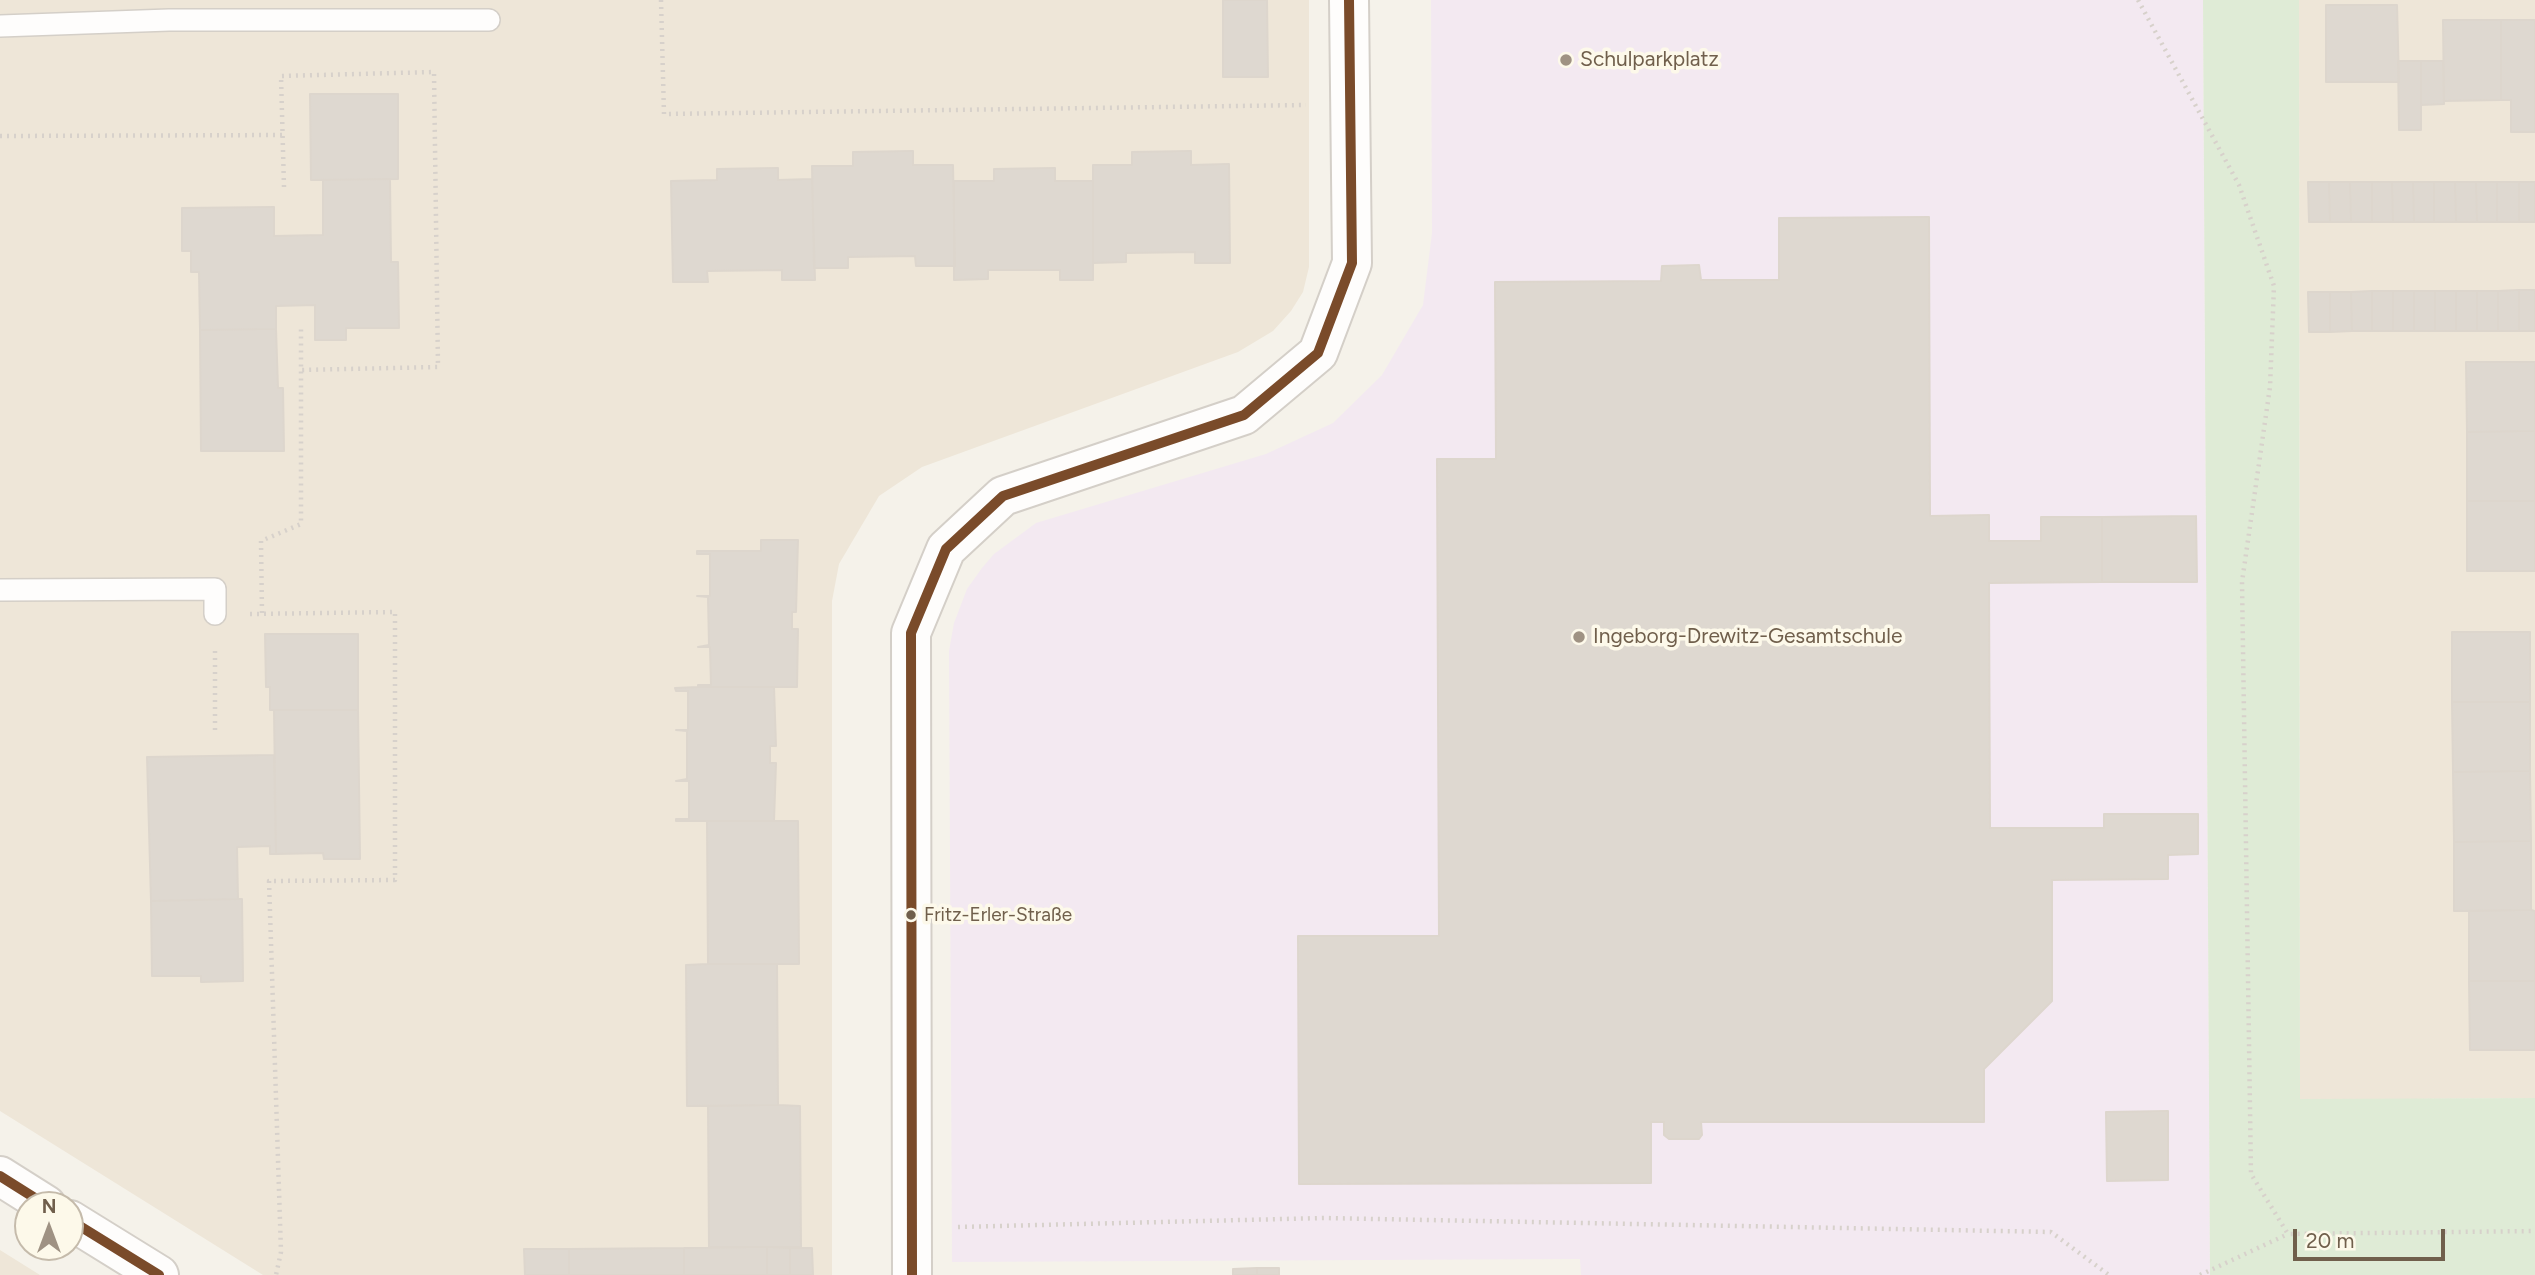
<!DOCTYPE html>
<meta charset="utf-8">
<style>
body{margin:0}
#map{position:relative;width:2535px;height:1275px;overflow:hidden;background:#f5f2ea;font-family:Figtree,sans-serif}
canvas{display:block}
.north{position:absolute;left:14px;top:1191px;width:70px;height:70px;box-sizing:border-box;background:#fdf9ea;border:2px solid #c5bbab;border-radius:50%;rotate:0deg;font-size:19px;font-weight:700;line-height:28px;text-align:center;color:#705f4c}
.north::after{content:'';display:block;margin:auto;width:24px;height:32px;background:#9f9283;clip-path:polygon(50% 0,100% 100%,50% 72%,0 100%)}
.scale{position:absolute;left:2293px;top:1229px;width:152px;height:32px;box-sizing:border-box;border:4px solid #705f4c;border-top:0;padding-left:9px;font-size:21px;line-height:24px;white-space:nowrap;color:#705f4c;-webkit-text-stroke:5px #fdf9ea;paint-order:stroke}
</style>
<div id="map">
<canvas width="2535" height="1275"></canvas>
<div class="north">N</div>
<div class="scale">20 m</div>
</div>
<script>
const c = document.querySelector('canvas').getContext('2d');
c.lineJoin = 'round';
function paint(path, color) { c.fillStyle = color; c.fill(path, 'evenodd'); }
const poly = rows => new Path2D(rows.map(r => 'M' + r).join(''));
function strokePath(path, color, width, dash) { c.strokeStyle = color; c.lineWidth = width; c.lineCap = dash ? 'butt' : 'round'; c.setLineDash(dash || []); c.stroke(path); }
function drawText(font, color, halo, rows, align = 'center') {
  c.font = font + ' Figtree,sans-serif'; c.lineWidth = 7; c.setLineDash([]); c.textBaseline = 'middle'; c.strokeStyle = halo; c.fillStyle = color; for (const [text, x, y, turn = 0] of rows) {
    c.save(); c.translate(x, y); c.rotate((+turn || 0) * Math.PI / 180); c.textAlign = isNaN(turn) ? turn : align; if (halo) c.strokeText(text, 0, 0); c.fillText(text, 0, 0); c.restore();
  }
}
paint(poly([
 [0,0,1309,0,1309,267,1303,292,1291,311,1273,331,1238,352,922,467,879,496,839,564,832,601,832,1275,263,1275,0,1111],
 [2299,0,2535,0,2535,1098,2300,1100],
 [0,1250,40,1275,0,1275]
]), '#eee6d8');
paint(poly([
 [1431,0,2203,0,2210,1275,1581,1275,1580,1259,952,1262,949,651,954,623,967,589,982,568,994,554,1036,523,1266,454,1333,423,1382,375,1423,305,1432,233]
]), '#f3e9f1');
paint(poly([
 [2203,0,2299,0,2300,1099,2535,1098,2535,1275,2210,1275]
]), '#dfebd6');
const building = poly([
 [1223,0,1267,0,1268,77,1223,77,1223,0],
 [2326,5,2397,5,2399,82,2326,82,2326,5],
 [2443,20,2501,20,2501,100,2444,101,2443,20],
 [2501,20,2535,20,2535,132,2511,132,2511,100,2501,100,2501,20],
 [2398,61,2421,61,2421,130,2399,130,2398,61],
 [2421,61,2443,61,2444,104,2421,105,2421,61],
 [310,94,398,94,398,179,311,180,310,94],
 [913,151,913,165,953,165,955,266,916,266,915,256,848,257,848,268,814,268,812,166,853,166,853,152,913,151],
 [1191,151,1191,165,1229,164,1230,263,1195,263,1195,252,1126,253,1126,262,1093,263,1093,165,1132,165,1132,152,1191,151],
 [778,168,778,180,812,179,815,280,782,280,782,270,707,271,708,282,673,282,671,181,717,180,717,169,778,168],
 [1055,168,1055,181,1093,181,1093,280,1060,280,1060,270,988,270,988,279,954,280,954,181,994,181,994,169,1055,168],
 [390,179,391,262,398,262,399,328,346,328,346,340,315,340,315,305,276,306,276,329,200,330,199,272,191,272,191,251,182,251,182,208,274,207,274,236,323,235,323,180,390,179],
 [2308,182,2329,182,2330,222,2309,222,2308,182],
 [2329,182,2350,182,2351,222,2330,222,2329,182],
 [2350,182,2372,182,2372,222,2351,222,2350,182],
 [2372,182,2392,182,2393,222,2372,222,2372,182],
 [2392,182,2413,182,2414,222,2393,222,2392,182],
 [2413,182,2434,182,2434,222,2414,222,2413,182],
 [2434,182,2455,182,2456,222,2434,222,2434,182],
 [2455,182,2476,182,2477,222,2456,222,2455,182],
 [2476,182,2497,182,2497,222,2477,222,2476,182],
 [2497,182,2519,182,2519,222,2497,222,2497,182],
 [2519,182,2535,182,2535,222,2519,222,2519,182],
 [1929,217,1930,516,1989,515,1989,541,2041,541,2041,517,2102,517,2102,582,1989,583,1990,828,2104,828,2104,814,2198,814,2198,854,2168,855,2168,879,2052,880,2052,1001,1984,1069,1984,1122,1701,1122,1702,1135,1699,1139,1669,1139,1664,1135,1664,1122,1651,1122,1651,1183,1299,1184,1298,936,1439,936,1437,459,1496,459,1495,282,1661,281,1662,266,1699,265,1701,280,1779,280,1779,218,1929,217],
 [2519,290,2535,290,2535,331,2519,331,2519,290],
 [2519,290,2519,331,2498,331,2498,291,2519,290],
 [2372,291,2372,331,2352,331,2351,292,2372,291],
 [2372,291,2393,291,2393,331,2372,331,2372,291],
 [2393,291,2414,291,2414,331,2393,331,2393,291],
 [2414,291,2435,291,2435,331,2414,331,2414,291],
 [2435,291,2456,291,2456,331,2435,331,2435,291],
 [2456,291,2477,291,2477,331,2456,331,2456,291],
 [2477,291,2498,291,2498,331,2477,331,2477,291],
 [2308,292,2330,292,2330,332,2309,332,2308,292],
 [2330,292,2351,292,2352,331,2330,332,2330,292],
 [276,329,278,388,283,388,284,451,201,451,200,330,276,329],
 [2466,362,2535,362,2535,431,2467,432,2466,362],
 [2535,431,2535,501,2467,501,2467,432,2535,431],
 [2467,501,2535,501,2535,571,2467,571,2467,501],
 [2196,516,2197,582,2102,582,2102,517,2196,516],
 [761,540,798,540,796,612,792,612,792,629,798,629,797,687,698,687,698,685,711,685,710,647,698,647,709,645,708,597,697,596,710,596,710,554,697,554,697,551,761,551,761,540],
 [2452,632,2530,632,2530,702,2452,702,2452,632],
 [265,634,358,634,358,710,270,710,270,687,266,687,265,634],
 [698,687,774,687,776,746,770,746,770,763,776,763,774,821,676,821,676,819,689,819,689,781,676,781,687,779,687,731,676,730,688,730,688,691,676,691,675,688,698,687],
 [2452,702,2530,702,2530,771,2453,772,2452,702],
 [274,710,358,710,360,859,324,859,323,853,276,854,274,710],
 [274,755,276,854,270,854,270,846,237,847,238,899,151,901,147,757,274,755],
 [2530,771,2531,841,2454,842,2453,772,2530,771],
 [707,821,798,821,799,964,708,964,707,821],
 [2531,841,2531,910,2454,911,2454,842,2531,841],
 [238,899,242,899,243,981,201,982,201,976,152,976,151,901,238,899],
 [2531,910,2535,911,2535,981,2469,981,2469,911,2531,910],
 [708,964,777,964,778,1105,687,1106,686,965,708,964],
 [2469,981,2535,981,2535,1050,2470,1050,2469,981],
 [778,1105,800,1106,801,1247,709,1247,708,1106,778,1105],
 [2168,1111,2168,1180,2107,1181,2106,1112,2168,1111],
 [767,1247,790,1248,790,1275,767,1275,767,1247],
 [767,1247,767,1275,684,1275,684,1248,767,1247],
 [684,1248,684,1275,569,1275,569,1249,684,1248],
 [790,1248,812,1248,813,1275,790,1275,790,1248],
 [524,1249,569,1249,569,1275,525,1275,524,1249],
 [1257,1268,1257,1275,1233,1275,1233,1269,1257,1268],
 [1257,1268,1279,1268,1279,1275,1257,1275,1257,1268]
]);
paint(building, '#ded8d0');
strokePath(building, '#ddd6cd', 2);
const service = poly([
 [0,26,169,20,489,20],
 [0,590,215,589,215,614]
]);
const minor = poly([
 [0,1176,46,1205],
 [70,1220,159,1275],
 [912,1275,911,633,946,549,1003,496,1244,415,1318,353,1352,263,1349,0]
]);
strokePath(service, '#d4cfc8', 24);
strokePath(minor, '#d4cfc8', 42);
strokePath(poly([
 [661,0,664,114,1306,105],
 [2138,0,2239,185,2274,286,2270,387,2242,582,2251,1174,2288,1234,2535,1231],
 [0,136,283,135],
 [284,187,281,76,434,72,438,367,300,370],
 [262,613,261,541,301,524,301,325],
 [250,614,395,612,395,880,269,881,281,1252,276,1275],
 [215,651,215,732],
 [958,1227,1324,1218,2051,1232,2109,1275],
 [2200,1275,2288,1234]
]), '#d7d1cb', 4.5, [2, 5]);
strokePath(service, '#fefdfc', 21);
strokePath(minor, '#fefdfc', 38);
strokePath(poly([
 [0,1176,46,1205],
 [70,1220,159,1275],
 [912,1275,911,633,946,549,1003,496,1244,415,1318,353,1352,263,1349,0]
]), '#7a4b2a', 10);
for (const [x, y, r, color] of [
 [1566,60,7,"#9f9283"],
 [1579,637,7,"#9f9283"],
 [911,915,6,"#705f4c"]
]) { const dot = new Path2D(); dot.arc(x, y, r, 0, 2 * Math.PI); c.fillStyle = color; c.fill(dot); strokePath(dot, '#fdf9ea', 2.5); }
drawText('19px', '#705f4c', '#fdf9ea', [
 ["Fritz-Erler-Straße",924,915]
], 'left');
drawText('21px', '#705f4c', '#fdf9ea', [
 ["Schulparkplatz",1580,60],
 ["Ingeborg-Drewitz-Gesamtschule",1593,637]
], 'left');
</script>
